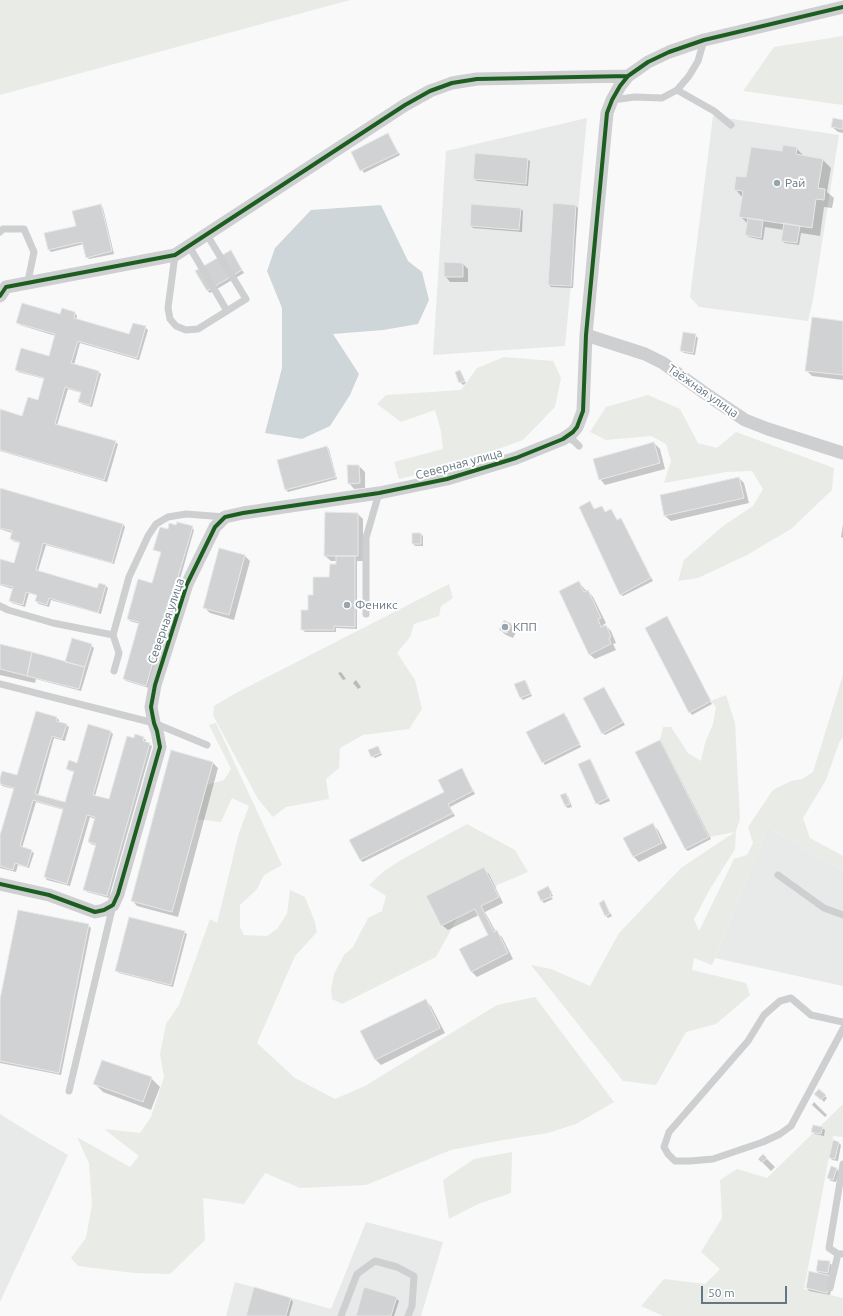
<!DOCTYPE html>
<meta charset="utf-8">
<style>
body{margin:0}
#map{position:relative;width:843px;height:1316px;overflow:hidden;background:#f9f9f9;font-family:Ubuntu,sans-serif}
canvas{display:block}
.scale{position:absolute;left:701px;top:1286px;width:86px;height:18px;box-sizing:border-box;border:2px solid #657683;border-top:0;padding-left:5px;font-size:12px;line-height:14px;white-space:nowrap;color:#657683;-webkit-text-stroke:3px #fff;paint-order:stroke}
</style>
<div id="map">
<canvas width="843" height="1316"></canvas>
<div class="scale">50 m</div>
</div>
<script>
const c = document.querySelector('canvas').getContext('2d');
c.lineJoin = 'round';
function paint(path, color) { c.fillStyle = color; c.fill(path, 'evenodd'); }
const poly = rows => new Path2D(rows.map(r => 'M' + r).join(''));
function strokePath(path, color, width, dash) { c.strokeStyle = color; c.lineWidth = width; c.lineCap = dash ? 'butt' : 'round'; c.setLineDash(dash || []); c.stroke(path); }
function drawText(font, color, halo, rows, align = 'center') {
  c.font = font + ' Ubuntu,sans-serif'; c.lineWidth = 4; c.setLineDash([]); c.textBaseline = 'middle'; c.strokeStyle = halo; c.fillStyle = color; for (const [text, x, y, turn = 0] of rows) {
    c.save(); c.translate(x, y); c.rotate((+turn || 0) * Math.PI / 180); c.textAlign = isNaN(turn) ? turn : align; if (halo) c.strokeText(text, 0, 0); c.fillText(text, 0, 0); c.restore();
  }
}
paint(poly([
 [713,116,839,135,813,300,808,321,699,307,690,297],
 [587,118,565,346,433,355,446,151],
 [768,827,843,871,843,986,715,958],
 [0,1114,32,1134,68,1155,0,1302],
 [366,1222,443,1242,421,1316,226,1316,235,1282,331,1309]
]), '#e8e9e9');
paint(poly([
 [0,0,350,0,0,95],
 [843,36,843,105,743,91,774,47],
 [504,357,553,361,561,378,555,407,523,440,454,465,399,479,394,462,443,449,441,431,435,410,401,422,377,404,386,395,461,390,477,368],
 [648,395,680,409,698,443,717,448,736,432,834,468,832,490,791,529,747,555,698,578,678,581,684,560,723,526,753,506,763,489,752,471,726,472,664,483,671,461,666,444,651,436,606,440,590,432,606,407],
 [449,584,453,598,441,606,439,616,414,624,410,637,397,653,415,680,422,709,409,729,363,735,340,748,339,768,326,779,329,799,286,807,273,817,258,799,213,715,214,706,236,693],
 [843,675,843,737,839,743,826,780,803,818,810,838,843,856,843,871,768,827,712,965,694,958,692,970,746,983,750,995,716,1024,686,1032,656,1085,623,1081,531,965,551,969,590,986,619,933,681,868,735,832,709,837,660,740,663,727,671,727,688,753,701,761,705,743,713,724,716,707,711,701,726,695,735,723,740,819,736,831,735,849,710,889,694,919,699,931,734,859,747,855,753,843,748,827,773,790,791,781,802,779,813,772],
 [216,723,282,865,264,875,257,889,240,905,240,927,244,935,267,936,277,929,287,914,290,890,305,897,315,922,317,932,295,956,257,1043,295,1078,335,1099,365,1086,497,1005,535,997,614,1102,576,1124,548,1133,503,1140,451,1150,366,1185,300,1188,265,1173,244,1204,203,1198,205,1240,170,1274,134,1273,78,1266,71,1258,86,1238,92,1204,89,1163,77,1137,130,1167,139,1156,104,1129,140,1133,151,1117,164,1077,160,1054,166,1024,179,1005,210,919,217,923,239,833,249,806,232,798,221,822,197,819,207,785,224,780,231,769,209,725],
 [467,824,515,850,528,872,497,885,495,890,458,917,436,957,342,1004,332,999,331,989,334,974,344,955,353,947,368,918,382,911,386,896,369,885,384,871,401,860],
 [843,1104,843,1137,833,1136,804,1289,843,1298,843,1316,663,1316,641,1306,664,1279,705,1284,720,1269,701,1252,722,1218,720,1180,737,1169,767,1178],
 [512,1152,511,1193,478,1204,449,1219,443,1180,474,1159]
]), '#e8ebe6');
paint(poly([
 [381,205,408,261,422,272,429,300,418,324,383,330,333,334,359,374,350,395,330,426,302,439,265,433,282,368,282,308,267,271,275,248,311,210]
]), '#ced6d9');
paint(poly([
 [843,121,843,133,838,132,832,127],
 [388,134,400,155,364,173,352,152],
 [796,148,805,157,822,159,831,168,827,192,834,198,832,208,824,207,820,236,801,233,799,245,785,243,782,241,784,230,765,227,763,240,749,237,746,235,748,224,740,216,743,198,735,189,747,179,783,153],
 [527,159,530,161,528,186,477,181,474,179],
 [554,204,576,206,578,208,573,288,551,287,549,285],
 [101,205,103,208,114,254,89,259,87,257,84,244,51,252,49,250],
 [521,209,523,211,522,232,473,228,471,226],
 [233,254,244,273,210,293,207,290],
 [463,264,468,269,468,282,450,282,445,276],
 [63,310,75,313,77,316,76,320,130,335,145,327,148,330,139,360,80,343,74,365,99,372,101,374,92,407,82,404,79,401,82,393,68,389,57,425,115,442,118,444,107,482,0,451,0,410,23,417,38,401,45,379,18,372,16,369,50,357,56,336,20,325,18,323,61,315],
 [843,322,843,380,812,376,806,370],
 [695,335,698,338,695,355,684,353,681,351],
 [460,371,466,383,463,385,460,382],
 [654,443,660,449,665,469,605,485,600,479],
 [327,447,329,449,337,479,288,492,286,490,278,460],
 [359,466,365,472,365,488,354,489,349,483],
 [739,478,744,483,749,503,671,521,665,516],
 [0,489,123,524,125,527,114,564,46,545,38,571,98,589,99,584,106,586,108,588,101,614,51,600,49,607,39,604,36,601,38,596,29,593,25,607,12,603,10,601,13,589,0,585,0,560,14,564,20,543,13,541,11,539,12,533,0,529],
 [590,503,595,510,602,507,606,513,611,510,618,521,621,519,623,522,653,581,623,596,620,594],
 [358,514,363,519,363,561,357,561,357,629,336,628,336,632,305,632,302,629,314,596,330,578,337,565,337,561,331,561,325,556],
 [843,524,843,538,841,537],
 [192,527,194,530,149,688,126,681,124,679,140,624,130,621,128,619,152,584,161,553,155,549,168,530],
 [421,534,423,536,423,546,415,546,413,543],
 [245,556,250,561,234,620,210,613,204,607],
 [579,582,587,592,588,591,593,597,606,623,603,625,604,627,606,626,611,631,616,643,613,644,616,650,595,659,589,654],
 [667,617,669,620,712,704,692,715,690,712],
 [511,624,517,630,513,638,506,635,500,630],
 [0,645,66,663,91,645,94,648,81,691,36,679,35,683,0,675],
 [341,672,346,679,343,680,338,673],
 [356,680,361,687,358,689,353,683],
 [524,681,527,683,532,696,523,700,521,698,515,685],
 [604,688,625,725,605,735,603,733],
 [37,712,57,718,59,720,59,722,66,725,69,727,65,741,54,738,38,795,66,804,75,772,70,771,67,769,77,764,111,732,113,734,95,796,110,801,135,740,143,738,146,740,145,743,149,744,152,746,109,898,87,892,85,889,97,846,91,844,89,842,95,819,90,817,70,886,47,880,45,877,64,810,36,802,22,848,31,851,34,853,29,868,18,865,16,872,0,868,0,839,14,789,2,786,0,782,18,776],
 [564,715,567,717,581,747,545,765,543,762],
 [659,741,662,743,711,839,688,851,685,849],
 [378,747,382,755,375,758,372,756],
 [590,760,592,762,610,801,600,805,597,803],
 [212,762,218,768,178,917,137,906,132,900],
 [464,772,475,794,450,807,455,816,363,862,360,860,446,793],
 [565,794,568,796,572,807,568,808,565,806],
 [653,825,658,830,667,848,639,862,634,857,625,838],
 [483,869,489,874,503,903,485,912,496,932,502,937,513,959,477,977,472,972,460,950,489,935,479,915,448,930,442,925],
 [548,887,553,896,551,897,553,899,544,903,542,901],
 [604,902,612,916,608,918,606,916],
 [88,925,91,928,61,1075,0,1063,0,1004],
 [184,932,187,934,173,987,119,973,116,971],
 [425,1000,431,1006,445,1033,381,1065,375,1059],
 [151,1078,160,1087,151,1110,103,1092,95,1084],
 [819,1090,827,1098,824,1102,816,1094],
 [814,1102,827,1115,825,1117,812,1105],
 [822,1128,825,1130,824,1136,815,1134,812,1131],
 [839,1143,841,1145,838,1161,832,1160,830,1157],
 [763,1155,775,1167,771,1171,759,1159],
 [837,1169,839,1172,836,1182,831,1181,828,1178],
 [829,1262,832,1265,830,1276,833,1279,830,1295,809,1291,807,1288,821,1275,817,1271],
 [255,1288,291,1299,293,1302,289,1316,247,1316],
 [396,1298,399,1301,394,1316,357,1316]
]), '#0003');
const building = poly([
 [833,118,843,120,843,129,831,127,833,118],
 [388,133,398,153,360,171,351,152,388,133],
 [783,145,797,147,796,154,823,159,818,188,825,189,824,200,816,199,812,228,739,217,743,191,734,190,736,176,746,177,751,147,782,151,783,145],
 [475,153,528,158,526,184,473,179,475,153],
 [553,203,576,205,571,286,548,285,553,203],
 [101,204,112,251,86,258,82,242,48,250,44,233,76,226,72,211,101,204],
 [471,204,521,208,519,230,470,226,471,204],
 [748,218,763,220,761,238,745,235,748,218],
 [784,223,800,226,797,243,781,241,784,223],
 [231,250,242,270,207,291,195,271,231,250],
 [444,262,463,263,463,277,444,277,444,262],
 [22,303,60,314,62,308,75,312,74,318,129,334,133,323,146,326,137,358,78,341,71,363,99,371,90,405,78,402,81,392,65,387,55,424,116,441,104,480,0,450,0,409,22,416,28,397,38,400,44,378,15,370,21,348,49,356,55,334,16,323,22,303],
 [812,317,843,321,843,375,805,371,812,317],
 [683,332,696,334,693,353,680,351,683,332],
 [460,370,465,381,459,383,455,372,460,370],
 [654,442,660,463,599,480,593,459,654,442],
 [327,446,336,477,285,490,277,460,327,446],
 [347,465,359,465,360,483,348,484,347,465],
 [739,477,744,498,664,516,660,495,739,477],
 [0,488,123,524,112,563,43,543,36,570,97,588,99,583,106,585,98,613,49,598,47,605,35,601,37,595,26,592,23,605,9,601,13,587,0,584,0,559,14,563,20,542,10,539,12,531,0,528,0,488],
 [590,501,594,509,602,506,605,512,611,509,617,520,621,518,651,578,620,595,579,507,590,501],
 [325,512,358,513,358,556,324,556,325,512],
 [177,522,193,526,146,686,123,679,139,622,127,619,138,579,152,583,161,552,153,550,160,527,168,529,169,523,176,525,177,522],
 [412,533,421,533,421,544,412,544,412,533],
 [219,548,245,555,229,615,203,608,219,548],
 [336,556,355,556,355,627,334,626,334,630,301,630,301,610,308,610,308,595,313,595,313,577,329,577,330,564,336,564,336,556],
 [579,581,584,592,588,590,601,618,598,619,601,627,606,625,611,637,609,638,611,644,589,655,559,591,579,581],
 [667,616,711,701,689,713,645,628,667,616],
 [504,620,512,624,507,633,499,630,504,620],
 [72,638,92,644,85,667,65,662,72,638],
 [0,644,32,652,27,676,0,669,0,644],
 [32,652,85,667,79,689,27,676,32,652],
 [525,680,531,694,520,698,514,684,525,680],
 [604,687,623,722,602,734,583,698,604,687],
 [36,711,57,717,56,721,67,724,62,739,52,736,35,794,65,802,74,771,66,769,69,760,77,763,88,724,111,731,93,795,109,799,127,736,134,738,135,734,144,737,143,741,150,743,107,896,83,890,96,844,88,842,95,817,87,815,67,884,44,877,63,809,33,800,20,846,32,850,27,867,15,863,13,870,0,866,0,835,14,788,0,784,0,778,2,771,17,775,36,711],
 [564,713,580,744,542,763,526,732,564,713],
 [660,740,709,837,685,849,635,752,660,740],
 [378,746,381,753,371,757,368,750,378,746],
 [171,750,213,762,172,912,131,901,171,750],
 [590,759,608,798,596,804,578,764,590,759],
 [462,768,473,791,448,804,453,813,360,860,349,840,444,792,438,780,462,768],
 [566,793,570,804,565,806,560,795,566,793],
 [653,823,662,843,633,857,623,838,653,823],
 [484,867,499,897,481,906,494,932,497,930,508,953,471,972,459,949,488,935,475,909,441,926,426,896,484,867],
 [548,886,552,893,550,894,551,897,541,901,537,892,548,886],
 [604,900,610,914,605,916,599,903,604,900],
 [18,910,89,924,59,1073,0,1061,0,999,18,910],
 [129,917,185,931,171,985,115,971,129,917],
 [426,999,440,1028,375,1060,360,1031,426,999],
 [102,1060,152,1077,143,1102,93,1084,102,1060],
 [819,1089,826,1095,821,1100,814,1094,819,1089],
 [813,1125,823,1127,821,1134,811,1132,813,1125],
 [833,1140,839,1142,835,1159,829,1158,833,1140],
 [763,1154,767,1158,762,1163,758,1159,763,1154],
 [831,1166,837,1168,833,1180,827,1178,831,1166],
 [818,1260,830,1261,828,1273,816,1271,818,1260],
 [809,1271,831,1276,827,1293,806,1288,809,1271],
 [254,1287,291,1298,286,1316,246,1316,254,1287],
 [364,1287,397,1297,391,1316,356,1316,364,1287]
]);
paint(building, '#d0d2d3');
strokePath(building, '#e8e8e8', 1);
strokePath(poly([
 [677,90,714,111,731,125],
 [612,100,635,97,662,98,677,90,689,76,698,61,704,40],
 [0,232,3,229,24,229,34,252,29,276,30,282],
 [189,246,227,311],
 [175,255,168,308,170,319,176,326,186,330,198,329,246,299,207,235],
 [564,439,570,439,574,441,579,446],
 [0,606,8,610,53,623,113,635],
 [366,614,366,538,379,493],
 [114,671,119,653,113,635,129,577,148,536,156,524,168,517,186,514,225,517],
 [0,684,154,723,207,745],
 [778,875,824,908,843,915],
 [843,1022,811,1015,791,998,780,1001,764,1015,748,1041,669,1132,664,1147,668,1154,675,1161,690,1161,713,1159,763,1142,780,1134,791,1126,843,1029],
 [69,1091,113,905],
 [843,1164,829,1248,838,1254,843,1254],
 [830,1288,838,1254],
 [341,1316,357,1274,375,1261,397,1267,414,1276,412,1306,408,1316]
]), '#cecfd0', 7);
strokePath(poly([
 [0,296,6,287,175,255,405,105,430,91,452,83,477,79,628,76],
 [586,335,645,354,663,363,709,396,745,420,768,429,843,453],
 [0,884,49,895,95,912,104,910,113,905,118,894,160,747,157,731,154,723,151,707,155,685,187,584,215,527,225,517,243,513,379,493,447,479,516,458,563,439,573,432,577,427,583,411,586,335,607,113,612,100,620,86,628,76,648,62,669,52,704,40,843,7]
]), '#cecfd0', 13);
strokePath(poly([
 [0,296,6,287,175,255,405,105,430,91,452,83,477,79,628,76],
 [0,884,49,895,95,912,104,910,113,905,118,894,160,747,157,731,154,723,151,707,155,685,187,584,215,527,225,517,243,513,379,493,447,479,516,458,563,439,573,432,577,427,583,411,586,335,607,113,612,100,620,86,628,76,648,62,669,52,704,40,843,7]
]), '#1b5e20', 4);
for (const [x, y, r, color] of [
 [777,183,4,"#99a4ac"],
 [347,605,4,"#99a4ac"],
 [505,627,4,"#99a4ac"]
]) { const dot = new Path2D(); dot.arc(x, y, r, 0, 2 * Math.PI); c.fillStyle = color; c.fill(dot); strokePath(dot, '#fff', 1.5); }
drawText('12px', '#657683', '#fff', [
 ["Рай",785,183],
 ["Феникс",355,605],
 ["КПП",513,627]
], 'left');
drawText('12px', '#657683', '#fff', [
 ["Таёжная улица",703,391,35],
 ["Северная улица",459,464,-15],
 ["Северная улица",166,621,-71]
]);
</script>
